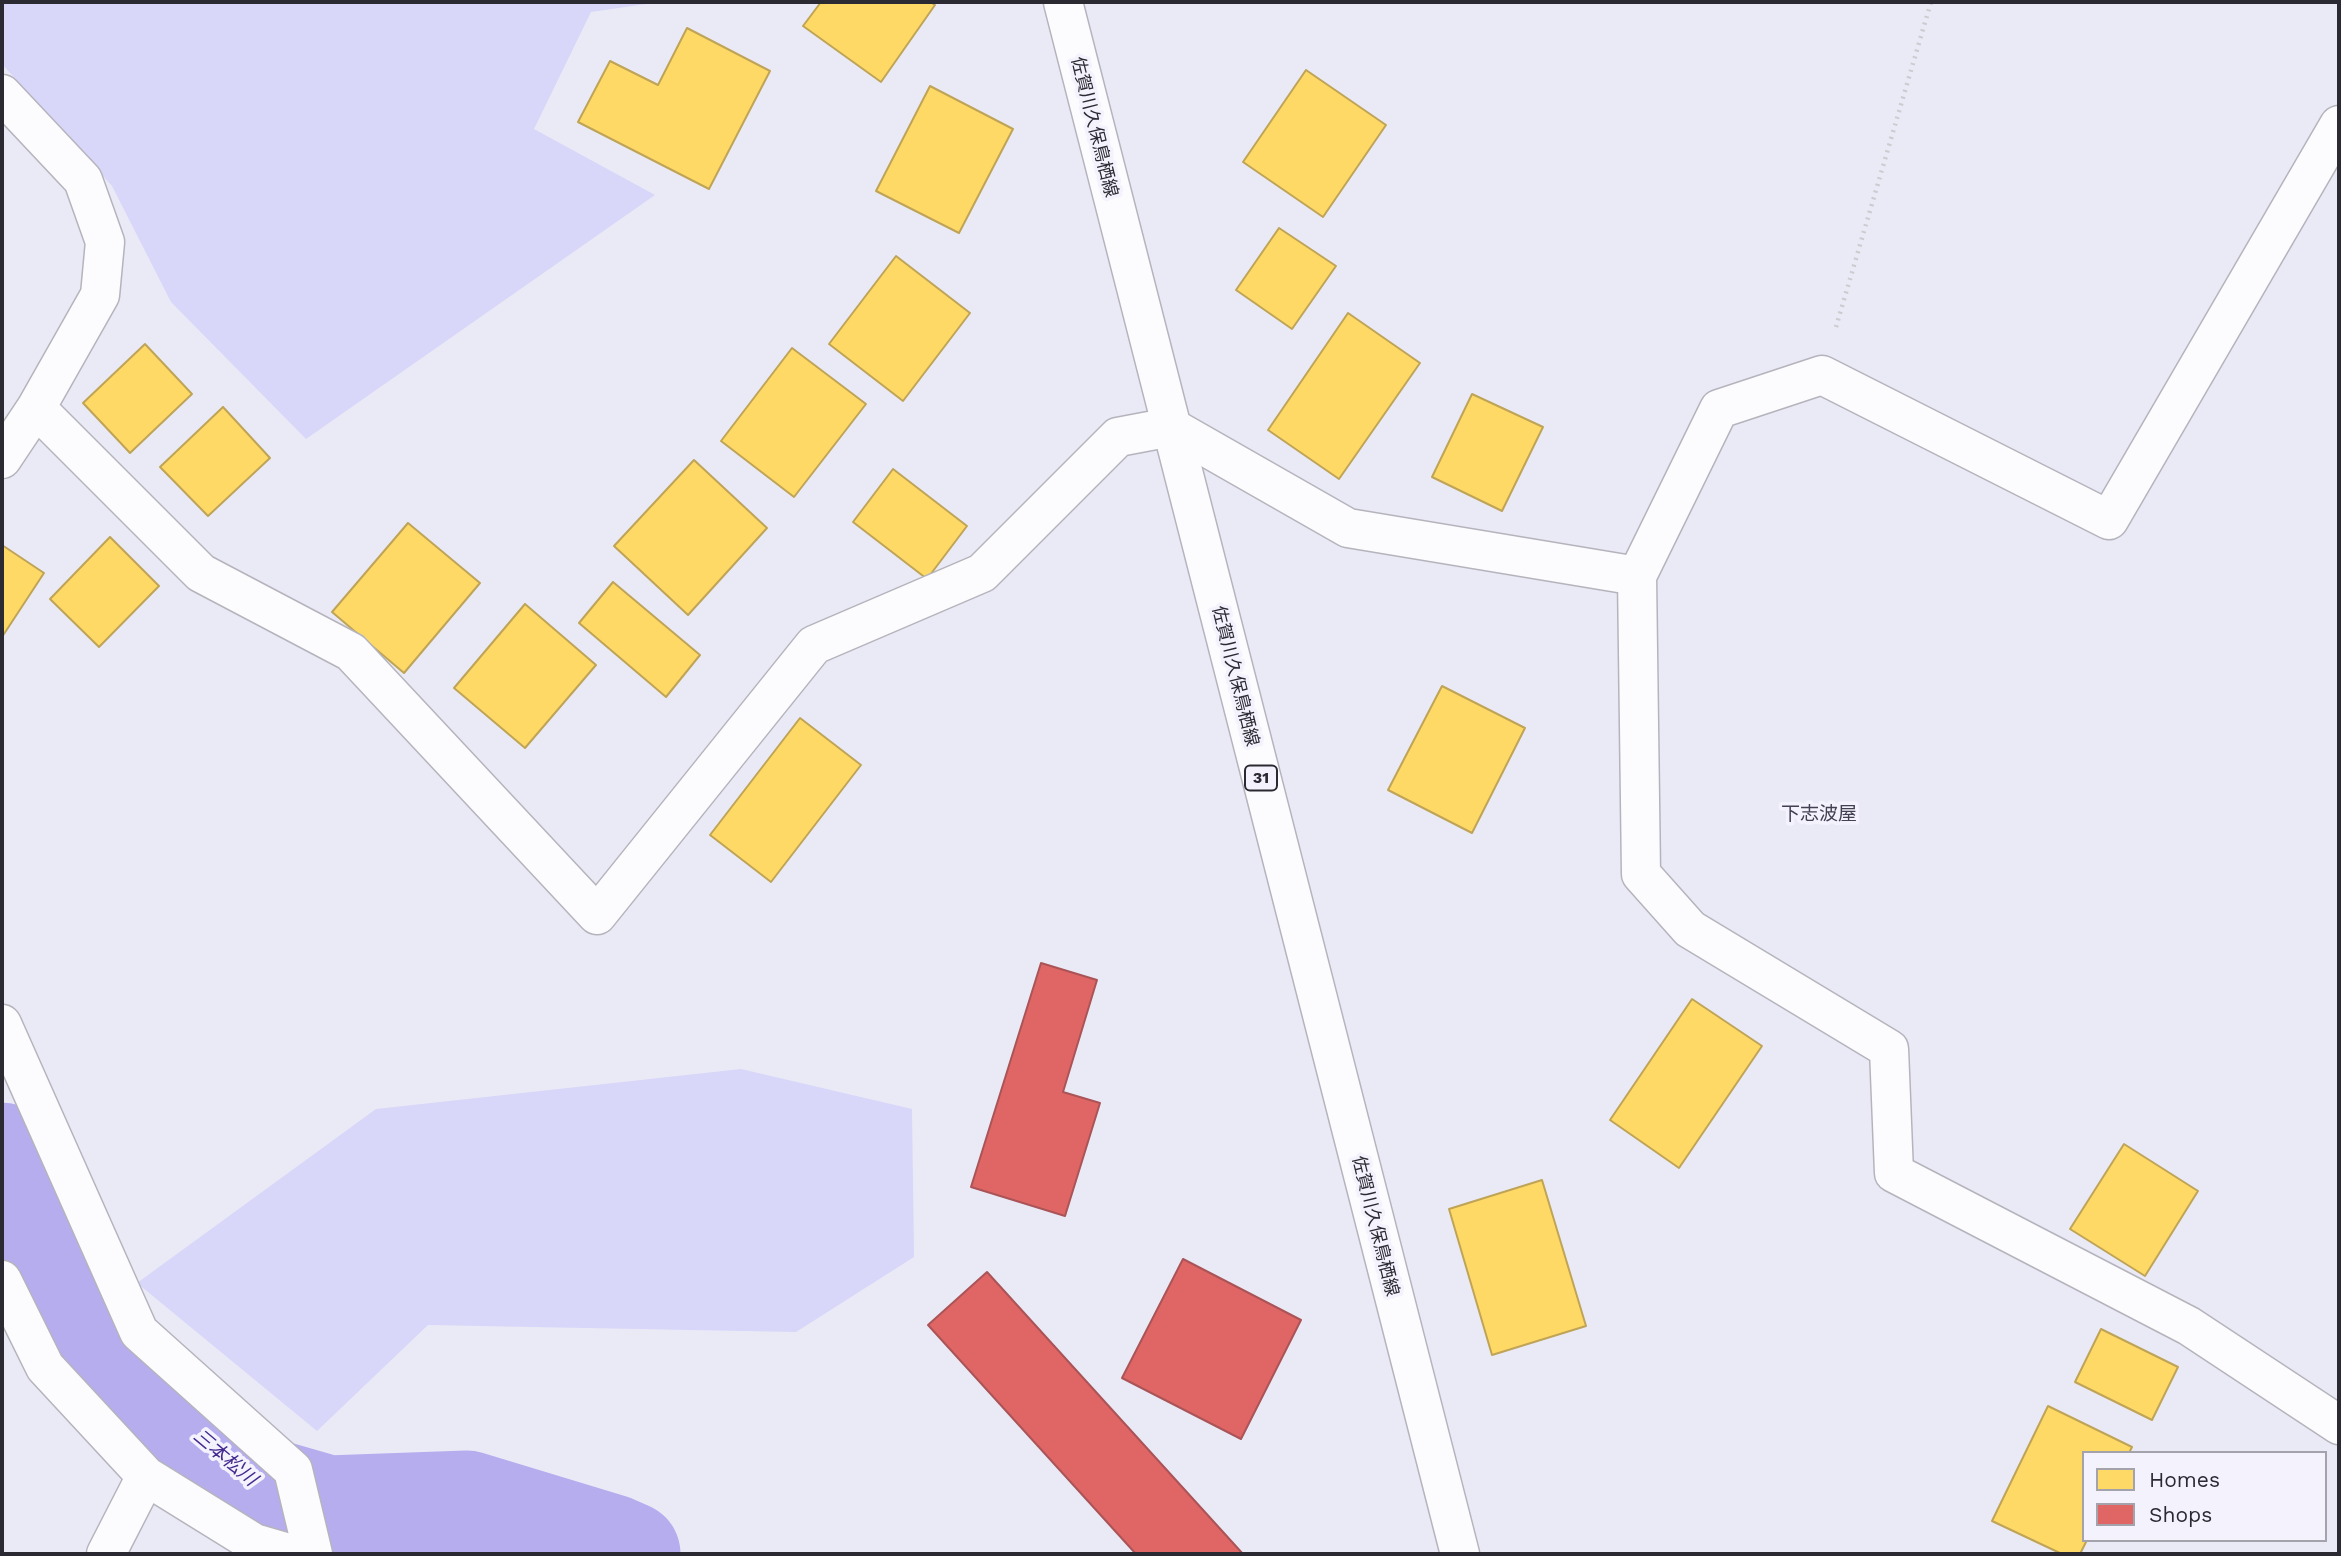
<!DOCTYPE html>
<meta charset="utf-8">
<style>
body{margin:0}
#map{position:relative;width:2341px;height:1556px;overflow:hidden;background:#eaeaf6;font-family:"Work Sans",sans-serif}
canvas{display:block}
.frame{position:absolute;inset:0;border:4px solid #2b2a33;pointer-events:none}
.legend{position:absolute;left:2082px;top:1451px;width:245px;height:91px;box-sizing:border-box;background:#f4f3fd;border:2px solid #a4a3ac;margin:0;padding:9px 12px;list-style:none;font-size:21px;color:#2b2a33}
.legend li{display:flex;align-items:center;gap:14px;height:35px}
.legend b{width:35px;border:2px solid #a4a3ac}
</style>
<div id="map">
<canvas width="2341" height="1556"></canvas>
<div class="frame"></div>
<ul class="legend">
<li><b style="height:19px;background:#ffd966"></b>Homes</li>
<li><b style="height:19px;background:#e06666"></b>Shops</li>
</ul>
</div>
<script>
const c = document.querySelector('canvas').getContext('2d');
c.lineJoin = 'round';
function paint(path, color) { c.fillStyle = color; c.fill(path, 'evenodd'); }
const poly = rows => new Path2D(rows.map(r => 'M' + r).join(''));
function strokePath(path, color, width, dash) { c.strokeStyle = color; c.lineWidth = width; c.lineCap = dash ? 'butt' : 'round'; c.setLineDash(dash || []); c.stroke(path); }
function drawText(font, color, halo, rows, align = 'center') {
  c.font = font + ' "Work Sans","Noto Sans JP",sans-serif'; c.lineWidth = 7; c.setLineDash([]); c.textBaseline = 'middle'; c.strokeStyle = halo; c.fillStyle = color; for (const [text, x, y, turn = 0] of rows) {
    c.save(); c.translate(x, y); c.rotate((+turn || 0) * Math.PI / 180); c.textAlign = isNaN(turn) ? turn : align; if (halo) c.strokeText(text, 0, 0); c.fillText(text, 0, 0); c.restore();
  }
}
paint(poly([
 [2,2,660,2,591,12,534,129,655,195,306,439,171,302,112,186,2,64],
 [741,1069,912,1109,914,1257,796,1332,428,1325,317,1431,137,1283,376,1109]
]), '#d8d6f9');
const homes = poly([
 [821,2,930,2,935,5,881,82,803,26,821,2],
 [687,28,770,71,709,189,578,122,610,61,658,85,687,28],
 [1306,70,1386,125,1323,217,1243,162,1306,70],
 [930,86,1013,129,959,233,876,191,930,86],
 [1279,228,1336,266,1292,329,1236,290,1279,228],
 [896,256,970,313,903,401,829,344,896,256],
 [1348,313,1420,363,1339,479,1268,430,1348,313],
 [145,344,192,394,130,453,83,403,145,344],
 [792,348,866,404,794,497,721,441,792,348],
 [1472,394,1543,427,1502,511,1432,477,1472,394],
 [223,407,270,458,208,516,160,467,223,407],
 [694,460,767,528,688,615,614,546,694,460],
 [893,469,967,526,927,579,853,522,893,469],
 [408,523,480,583,404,673,332,612,408,523],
 [110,537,159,586,99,647,50,599,110,537],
 [2,545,44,573,2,637,2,545],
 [613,582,700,655,666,697,579,623,613,582],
 [525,604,596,665,525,748,454,688,525,604],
 [1442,686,1525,728,1472,833,1388,790,1442,686],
 [800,718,861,765,771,882,710,835,800,718],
 [1692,999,1762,1046,1679,1168,1610,1120,1692,999],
 [2124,1144,2198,1191,2145,1276,2070,1229,2124,1144],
 [1542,1180,1586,1326,1492,1355,1449,1209,1542,1180],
 [2101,1329,2178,1367,2152,1420,2075,1382,2101,1329],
 [2048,1406,2132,1447,2129,1453,2084,1453,2084,1540,2087,1540,2080,1554,2062,1554,1992,1521,2048,1406]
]);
paint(homes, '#ffd966');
strokePath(homes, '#bfa457', 2);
const shops = poly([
 [1041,963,1097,980,1063,1092,1100,1103,1065,1216,971,1187,1041,963],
 [1183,1259,1301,1320,1241,1439,1122,1378,1183,1259],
 [987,1272,1243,1554,1136,1554,928,1325,987,1272]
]);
paint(shops, '#e06666');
strokePath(shops, '#aa5457', 2);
strokePath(poly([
 [2,1155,100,1348,255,1487,328,1508,467,1503,612,1547,628,1554]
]), '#b6adef', 105);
const minor = poly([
 [2,94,83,180,105,242,100,295,36,408,2,459],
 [2339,125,2109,520,1822,375,1719,409,1637,576,1641,874,1690,929,1889,1049,1894,1173,2189,1326,2339,1425],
 [36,408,201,573,351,652,597,915,814,645,982,573,1118,437,1171,427,1348,528,1637,576],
 [2,1024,139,1332,293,1470,313,1554],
 [2,1280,45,1367,146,1476,254,1543,292,1554],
 [106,1554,146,1476]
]);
const primary = poly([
 [1063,2,1460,1554]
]);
strokePath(minor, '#b5b4bd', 41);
strokePath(primary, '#b5b4bd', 41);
strokePath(poly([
 [1836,327,1931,2]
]), '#cbcbd0', 4.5, [2, 5]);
strokePath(minor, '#fcfcfe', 38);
strokePath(primary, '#fcfcfe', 38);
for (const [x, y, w] of [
 [1261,778,32]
]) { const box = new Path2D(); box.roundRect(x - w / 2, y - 12.5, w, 25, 5); c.fillStyle = '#f4f3fd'; c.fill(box); strokePath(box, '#2b2a33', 2); }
drawText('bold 16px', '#2b2a33', null, [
 ["31",1261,778]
]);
drawText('18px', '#2b2a33', '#f4f3fd', [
 ["佐賀川久保鳥栖線",1094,127,76],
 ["佐賀川久保鳥栖線",1235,676,76],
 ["佐賀川久保鳥栖線",1375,1226,76]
]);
drawText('19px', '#424052', '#f4f3fd', [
 ["下志波屋",1819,814]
]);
drawText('italic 19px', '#44298f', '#f4f3fd', [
 ["三本松川",225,1458,40]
]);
</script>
